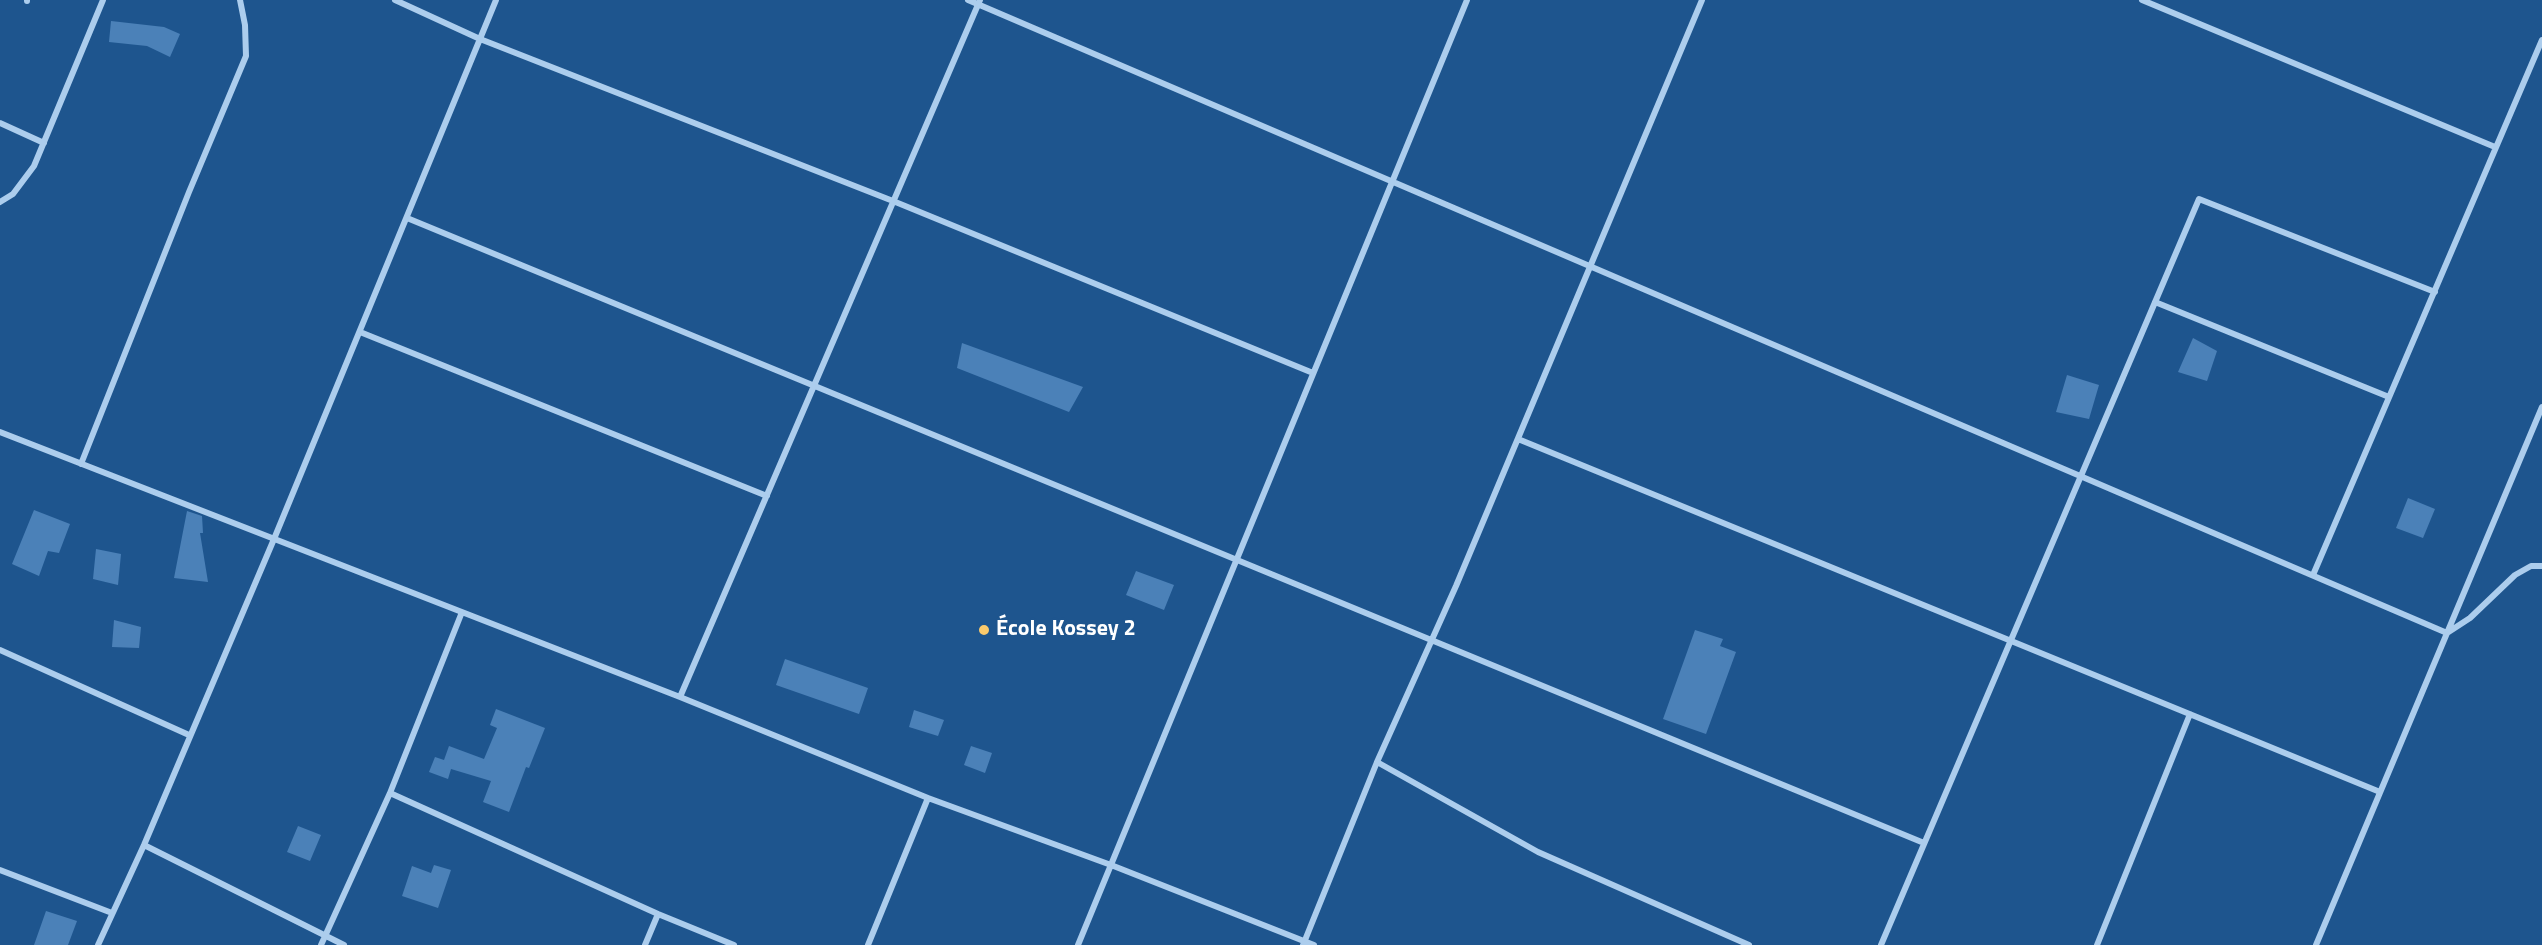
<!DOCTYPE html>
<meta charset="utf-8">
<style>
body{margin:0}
canvas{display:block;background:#1e558e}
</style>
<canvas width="2542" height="945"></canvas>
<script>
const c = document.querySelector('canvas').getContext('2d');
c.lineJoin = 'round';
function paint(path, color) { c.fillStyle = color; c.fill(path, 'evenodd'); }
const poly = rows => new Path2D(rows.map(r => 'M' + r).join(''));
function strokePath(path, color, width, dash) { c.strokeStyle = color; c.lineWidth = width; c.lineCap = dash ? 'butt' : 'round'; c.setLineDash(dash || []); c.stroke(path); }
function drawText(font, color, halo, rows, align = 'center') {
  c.font = font + ' "Titillium Web",sans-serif'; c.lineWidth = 4.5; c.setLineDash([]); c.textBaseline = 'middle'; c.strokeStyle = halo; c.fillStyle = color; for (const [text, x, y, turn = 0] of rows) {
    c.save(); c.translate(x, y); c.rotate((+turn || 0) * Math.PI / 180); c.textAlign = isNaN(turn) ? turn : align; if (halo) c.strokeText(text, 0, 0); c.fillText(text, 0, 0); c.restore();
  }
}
paint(poly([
 [111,21,164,27,180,34,170,57,147,46,109,42],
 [2193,338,2217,351,2207,381,2178,372],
 [962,343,1083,387,1069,412,957,368],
 [2067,375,2099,385,2089,419,2056,412],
 [2408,498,2435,509,2423,538,2396,528],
 [34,510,70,524,59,553,48,551,39,576,12,564],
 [187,511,202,516,203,533,200,533,208,582,174,578],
 [96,549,121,554,118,585,93,579],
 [1136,571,1174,585,1164,610,1126,595],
 [114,620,141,627,139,648,112,647],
 [1695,630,1723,639,1720,646,1736,652,1706,734,1663,719],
 [785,659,868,688,859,714,776,685],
 [496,709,545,728,529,768,526,767,509,812,483,802,491,781,451,769,448,779,429,772,435,757,444,760,449,746,484,759,497,728,490,725],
 [914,710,944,720,938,736,909,727],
 [971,746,992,753,985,773,964,765],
 [298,826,321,835,310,861,287,852],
 [434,865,451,870,438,908,402,896,412,866,431,873],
 [46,911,77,921,68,945,34,945]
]), '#4b81b8');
strokePath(poly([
 [395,0,480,39,893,201,1313,373],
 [968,0,2447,633,2470,618,2515,575,2531,566,2542,566],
 [2142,0,2495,147],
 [27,1,27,0],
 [0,123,44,143],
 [0,202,13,194,34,166,103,0],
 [407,218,1924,843],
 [2155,302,2389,397],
 [360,332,767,496],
 [0,432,680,697,928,798,1111,865,1314,945],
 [1518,439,2380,792],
 [81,464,189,192,246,56,245,25,240,0],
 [2313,575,2542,40],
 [0,650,189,735],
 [680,697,980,0],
 [1377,762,1538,852,1749,945],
 [390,793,658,914,734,945],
 [144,845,344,945],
 [0,870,112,913],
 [98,945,144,845,274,539,496,0],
 [321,945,390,793,462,612],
 [645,945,658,914],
 [868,945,928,798],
 [1078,945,1467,0],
 [1303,945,1377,762,1456,586,1702,0],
 [1881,945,2199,199,2435,292],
 [2097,945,2190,714],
 [2316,945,2542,407]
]), '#accded', 6);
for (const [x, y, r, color] of [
 [984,630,6,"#fbca6c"]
]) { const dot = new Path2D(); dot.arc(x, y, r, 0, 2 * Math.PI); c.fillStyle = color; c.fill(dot); strokePath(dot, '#1e558e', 2); }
drawText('bold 22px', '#fff', '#1e558e', [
 ["École Kossey 2",996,630]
], 'left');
</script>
